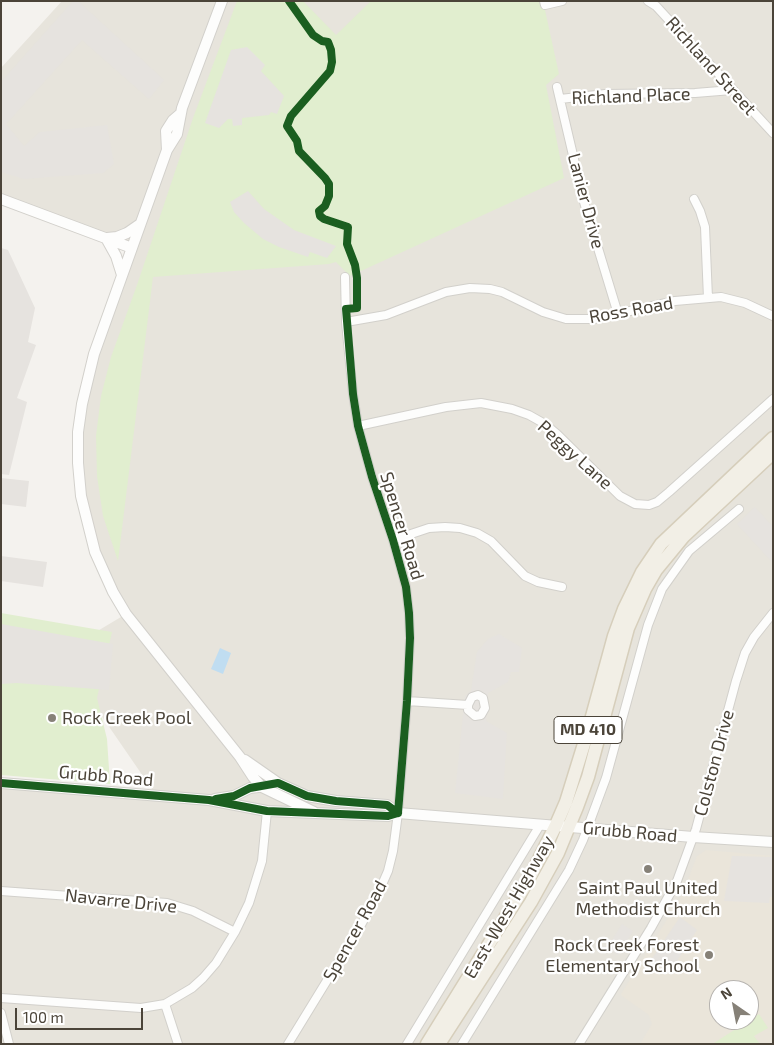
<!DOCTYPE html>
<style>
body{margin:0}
#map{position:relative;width:774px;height:1045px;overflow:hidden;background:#f4f2ee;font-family:"Exo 2",sans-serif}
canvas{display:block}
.frame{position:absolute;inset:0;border:2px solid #4b4439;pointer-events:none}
.north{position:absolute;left:709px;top:980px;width:50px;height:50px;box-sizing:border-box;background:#fff;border:1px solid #b7b4b0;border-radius:50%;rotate:327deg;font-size:14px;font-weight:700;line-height:20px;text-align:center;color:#4b4439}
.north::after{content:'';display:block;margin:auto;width:18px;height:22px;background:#868178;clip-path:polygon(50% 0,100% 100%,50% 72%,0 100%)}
.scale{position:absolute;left:15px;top:1008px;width:128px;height:22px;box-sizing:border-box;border:2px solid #4b4439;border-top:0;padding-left:6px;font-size:15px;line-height:18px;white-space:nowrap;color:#4b4439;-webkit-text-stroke:4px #fff;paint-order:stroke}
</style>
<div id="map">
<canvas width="774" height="1045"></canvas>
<div class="frame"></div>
<div class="north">N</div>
<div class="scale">100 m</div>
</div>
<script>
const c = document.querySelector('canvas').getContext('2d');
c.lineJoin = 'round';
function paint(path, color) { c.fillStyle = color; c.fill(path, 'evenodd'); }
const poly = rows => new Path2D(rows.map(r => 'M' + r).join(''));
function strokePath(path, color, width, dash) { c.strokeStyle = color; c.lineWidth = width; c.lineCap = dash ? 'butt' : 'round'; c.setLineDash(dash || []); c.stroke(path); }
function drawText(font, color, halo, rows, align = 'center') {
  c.font = font + ' "Exo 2",sans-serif'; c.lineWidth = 4.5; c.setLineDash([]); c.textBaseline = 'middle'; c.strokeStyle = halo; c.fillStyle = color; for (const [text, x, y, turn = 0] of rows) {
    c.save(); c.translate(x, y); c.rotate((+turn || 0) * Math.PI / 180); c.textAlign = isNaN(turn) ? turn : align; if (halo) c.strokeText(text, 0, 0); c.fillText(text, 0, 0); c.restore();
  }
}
paint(poly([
 [62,1,773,1,773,1044,1,1044,1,783,156,795,59,654,126,614,113,591,81,496,82,404,131,248,1,199,1,68],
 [719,990,749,990,749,1020,719,1020]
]), '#e7e4dc');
paint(poly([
 [706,850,773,856,773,1044,640,1044,652,1024,649,1015,622,996,621,994,682,895,697,856],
 [719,990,749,990,749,1020,719,1020]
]), '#eae5da');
paint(poly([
 [237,1,303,1,336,35,371,1,543,1,559,74,546,85,564,178,350,276,336,262,329,264,153,277,118,561,103,516,97,476,96,436,101,396,111,357,137,285,193,118],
 [1,613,112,632,97,698,107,739,110,784,1,775],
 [759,1014,768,1028,754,1036,760,1044,714,1043]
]), '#e1eecf');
paint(poly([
 [73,1,78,1,164,80,149,99,82,40,6,124,24,146,40,132,107,125,114,164,103,173,24,179,1,172,1,82],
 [247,47,265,65,261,71,284,96,277,114,271,112,269,115,242,118,242,125,233,126,232,119,228,119,219,128,205,123,231,50],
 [248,191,264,209,294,230,336,246,327,258,310,252,308,257,279,247,263,239,244,223,234,212,230,202],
 [1,248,8,250,35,308,28,342,36,345,17,398,27,402,9,475,1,474],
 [1,478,29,481,26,507,1,504],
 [755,507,773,527,773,563,737,524],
 [1,556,47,562,43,587,1,581],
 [1,624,113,644,109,690,17,683,1,684],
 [499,634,522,648,519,672,511,672,508,682,488,693,486,721,507,733,503,799,455,793,465,696,471,691,477,652,488,639],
 [732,856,773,857,773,897,770,897,769,903,724,901],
 [680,917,697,930,673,967,666,963,663,968,651,960],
 [622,924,633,931,618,955,607,948]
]), '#e6e3df');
paint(poly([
 [220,648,231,653,223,674,211,669]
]), '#c0ddf1');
const minor = poly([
 [544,1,545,5,562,1],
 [648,1,656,6,773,133],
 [557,87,584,202,618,314],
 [560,99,605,94,695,93,732,90],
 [694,199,700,211,705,227,708,298],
 [346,322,386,315,446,292,470,288,490,289,502,292,543,312,566,319,594,319,675,301,721,297,745,303,773,316],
 [358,426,446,407,481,403,512,409,529,415,545,424,557,434,620,496,635,504,649,505,657,502,669,492,773,399],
 [393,540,429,528,445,527,460,528,477,533,491,541,525,576,538,582,562,587],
 [407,701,468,705,468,710,475,716,481,715,485,708,483,698,478,695,472,697,468,705],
 [1,891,167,903,193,911,235,932],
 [1,998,141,1008,165,1004,192,988,203,978,216,963,235,932,249,903,262,861,267,811],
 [165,1004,178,1044],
 [1,1013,9,1044],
 [288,1044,361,925,381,887,388,871,393,851,398,813,407,701,410,638,409,613,406,587,393,540,372,477,358,426,353,394,346,322,345,277],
 [407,1044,540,825],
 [462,1044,569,870,583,840,606,778,648,625,662,589,689,551,739,509],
 [579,1044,651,928,677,881,696,829,736,681,745,653,754,637,773,613]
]);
const tertiary = poly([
 [222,1,182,108,177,134,167,150,94,354,82,404,78,432,78,463,81,496,95,552,113,592,126,614,240,757,253,777,262,787,314,812],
 [167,150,166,131,173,120,180,114],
 [1,199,132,248],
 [106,238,116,256,122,275],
 [107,238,117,237,127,233,140,224],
 [245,760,278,783,307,796,336,801,387,805,398,813],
 [1,783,209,800,267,811,388,816,398,813,693,837,773,842],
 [215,799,234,796,250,788,266,786]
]);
const primary = poly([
 [427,1044,528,881,556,825,566,802,588,731,614,636,624,609,642,572,661,544,773,438],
 [439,1044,531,902,558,853,577,807,588,777,628,628,645,589,656,570,684,536,773,453]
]);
strokePath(minor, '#d2d0cb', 10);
strokePath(tertiary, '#d2d0cb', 12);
strokePath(primary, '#d6cebb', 15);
strokePath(minor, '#fdfdfc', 8);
strokePath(tertiary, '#fdfdfc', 10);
strokePath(primary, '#f2efe6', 12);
strokePath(poly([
 [289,1,313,35,322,41,328,42,331,50,332,62,330,71,291,116,287,126,297,141,299,151,325,178,329,184,329,196,325,206,319,211,320,216,324,219,348,227,347,244,355,265,357,278,357,308,346,309,353,394,358,426,372,477,393,540,406,587,409,613,410,638,407,701,398,813],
 [1,783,209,800,267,811,388,816,398,813],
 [216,799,234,796,250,788,278,783,307,796,336,801,387,805,398,813]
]), '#1b5e20', 8);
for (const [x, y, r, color] of [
 [52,718,5,"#868178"],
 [648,869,5,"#868178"],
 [709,955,5,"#868178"]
]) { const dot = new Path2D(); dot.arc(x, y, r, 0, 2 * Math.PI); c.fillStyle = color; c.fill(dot); strokePath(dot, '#fff', 2); }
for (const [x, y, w] of [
 [588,730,68]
]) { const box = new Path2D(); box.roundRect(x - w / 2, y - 13.5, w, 27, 4); c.fillStyle = '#fff'; c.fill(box); strokePath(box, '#4b4439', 1); }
drawText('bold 16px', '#4b4439', null, [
 ["MD 410",588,730]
]);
drawText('18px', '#4b4439', '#fff', [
 ["Richland Street",711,66,48],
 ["Richland Place",631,96,-2],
 ["Lanier Drive",586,201,75],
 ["Ross Road",631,310,-10],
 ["Peggy Lane",575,455,42],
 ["Spencer Road",402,526,73],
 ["Colston Drive",714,763,-75],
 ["Grubb Road",106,776,5],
 ["Grubb Road",630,832,5],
 ["Navarre Drive",121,901,6],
 ["East-West Highway",509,907,-60],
 ["Spencer Road",355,931,-61]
]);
drawText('18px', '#4b4439', '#fff', [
 ["Rock Creek Pool",62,718],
 ["Saint Paul United",648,888,"center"],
 ["Methodist Church",648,909,"center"],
 ["Rock Creek Forest",699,945,"right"],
 ["Elementary School",699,966,"right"]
], 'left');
</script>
